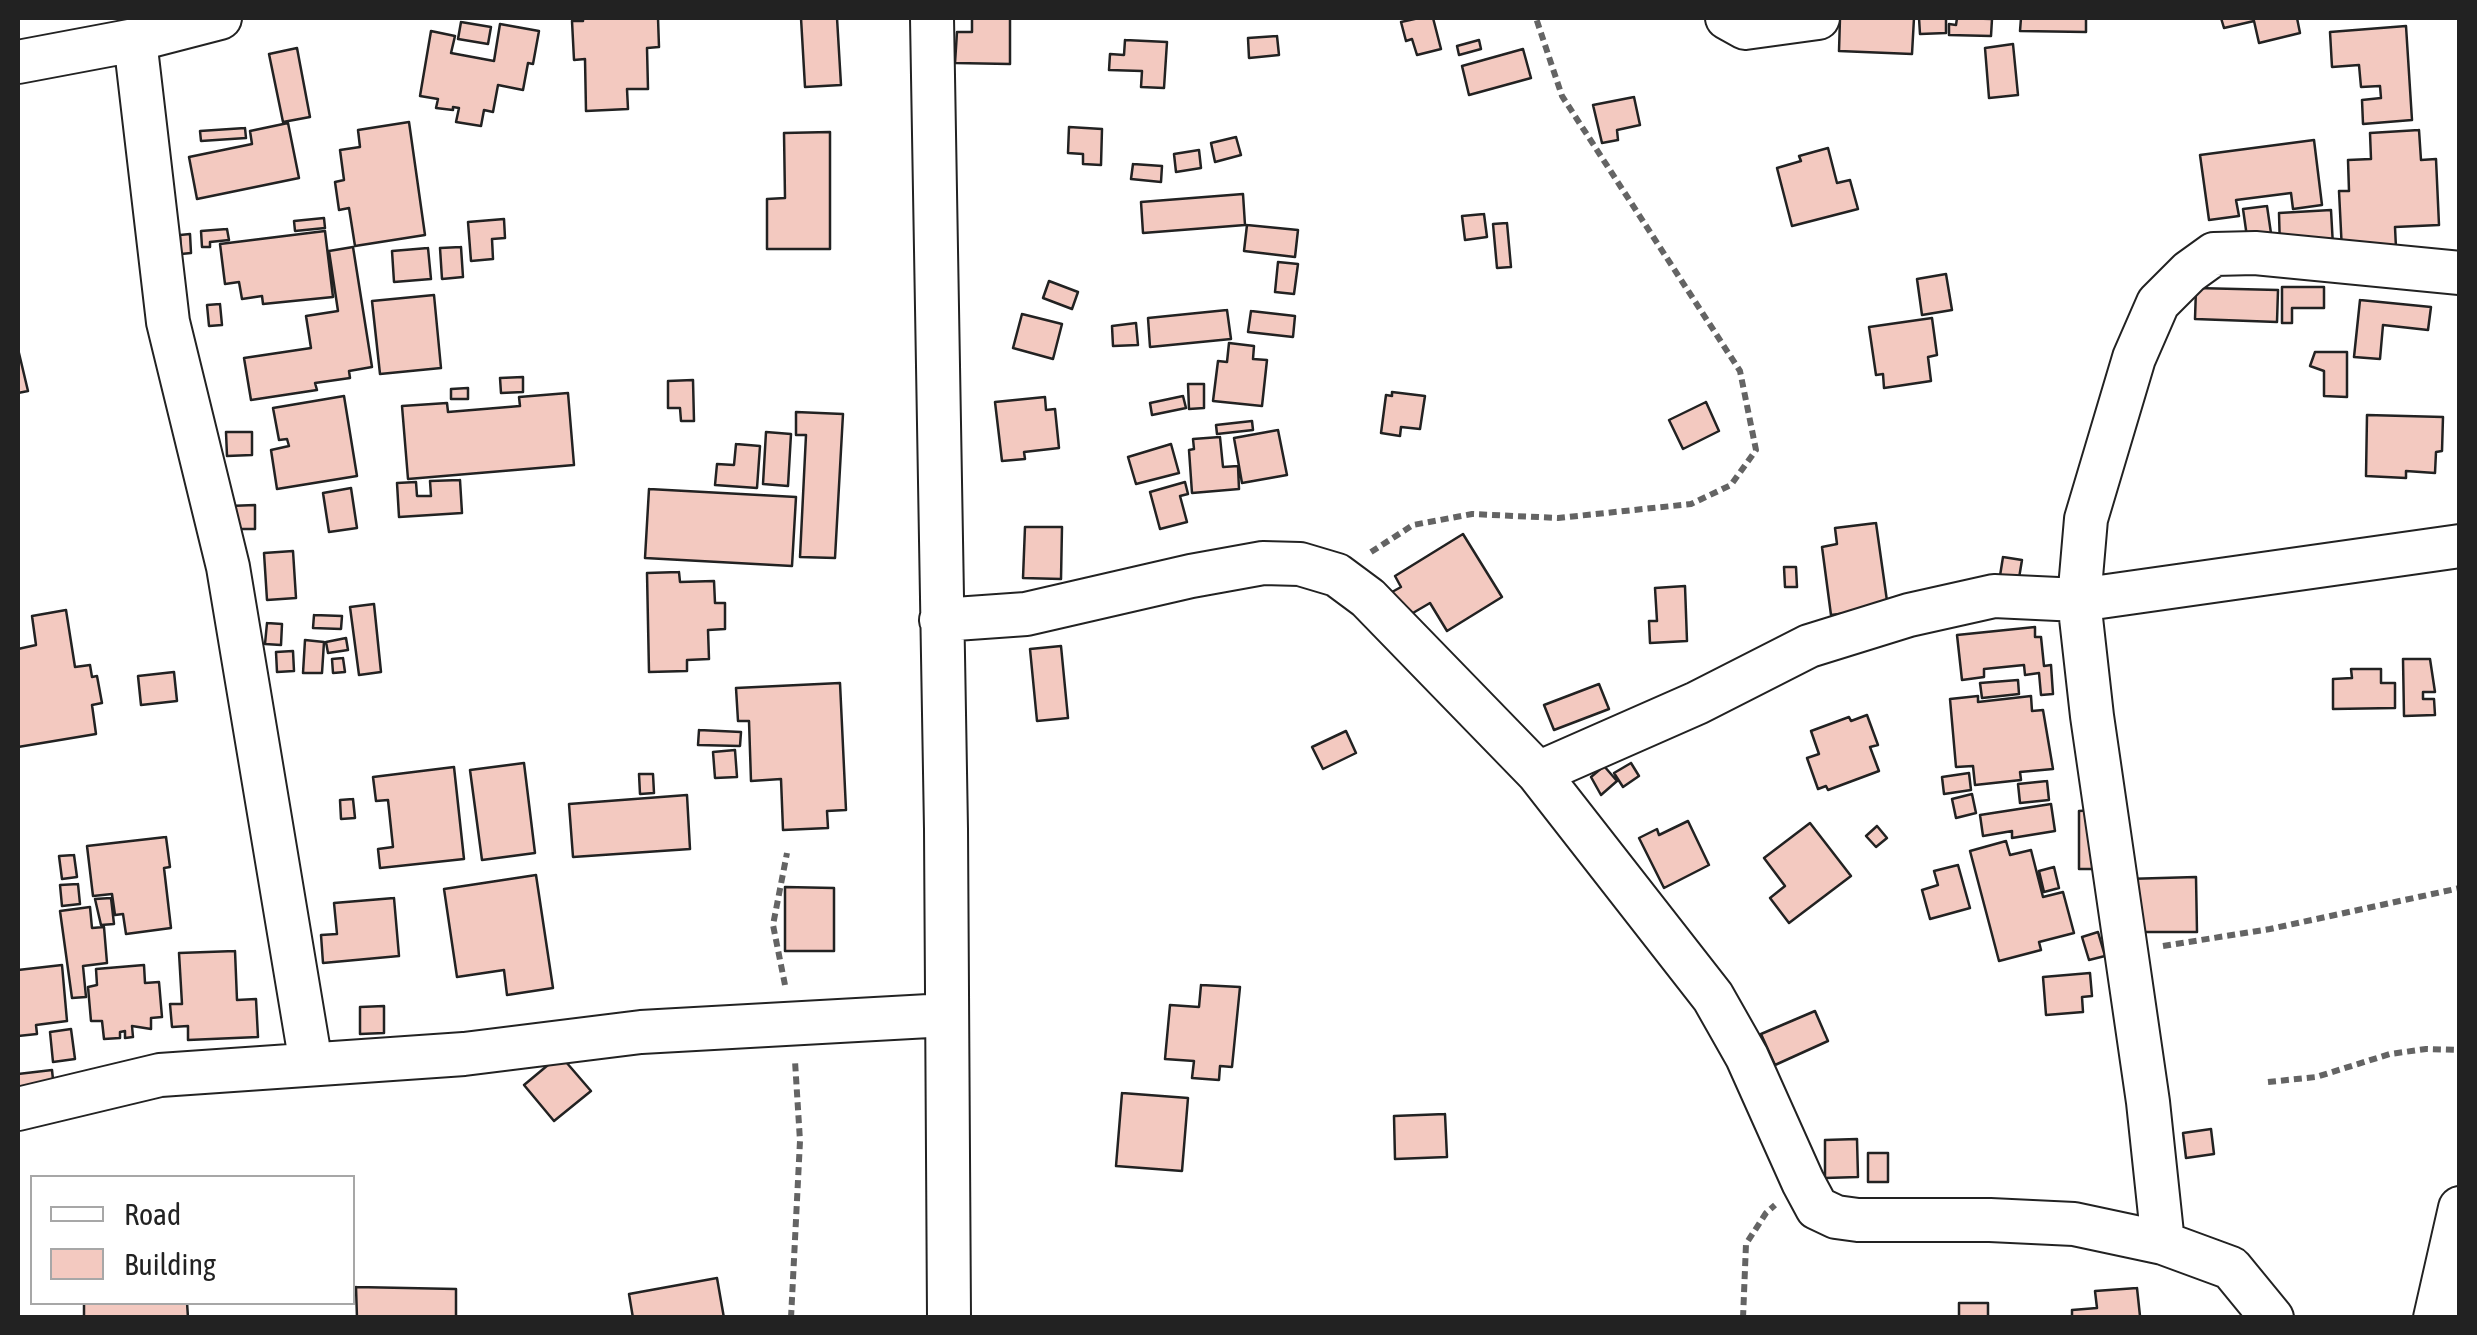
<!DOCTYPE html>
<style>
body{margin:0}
#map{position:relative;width:2477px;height:1335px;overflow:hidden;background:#fff;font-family:"Asap Condensed",sans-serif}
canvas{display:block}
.frame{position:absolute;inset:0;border:20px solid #222;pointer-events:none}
.legend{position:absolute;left:30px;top:1175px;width:325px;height:130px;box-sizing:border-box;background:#fff;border:2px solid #a7a7a7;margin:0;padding:12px 18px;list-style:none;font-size:30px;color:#222}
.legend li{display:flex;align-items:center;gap:20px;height:50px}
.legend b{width:50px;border:2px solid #a7a7a7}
</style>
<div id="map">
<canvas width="2477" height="1335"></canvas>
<div class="frame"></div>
<ul class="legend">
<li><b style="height:12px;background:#fff"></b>Road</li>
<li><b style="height:28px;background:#f3c9c0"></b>Building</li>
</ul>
</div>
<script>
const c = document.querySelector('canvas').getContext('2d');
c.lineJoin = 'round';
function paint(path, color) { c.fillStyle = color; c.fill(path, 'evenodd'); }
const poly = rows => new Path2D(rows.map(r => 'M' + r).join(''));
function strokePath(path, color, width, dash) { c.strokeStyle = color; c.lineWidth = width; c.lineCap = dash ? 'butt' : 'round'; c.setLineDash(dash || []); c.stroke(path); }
const building = poly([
 [583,18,658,18,659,47,647,48,648,89,627,89,628,109,586,111,585,59,574,60,572,21,583,21,583,18],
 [801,18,837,18,841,85,805,87,801,18],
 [972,18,1010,18,1010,64,955,63,957,32,972,32,972,18],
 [1419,18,1433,18,1441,49,1417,55,1412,39,1406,41,1401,22,1419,18],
 [1840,18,1914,18,1912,54,1839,51,1840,18],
 [1919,18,1946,18,1946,33,1920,34,1919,18],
 [1957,18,1992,19,1991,36,1949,35,1949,24,1956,25,1957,18],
 [2021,18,2086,18,2086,32,2020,31,2021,18],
 [2221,18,2297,18,2300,33,2259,43,2254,21,2224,28,2221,18],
 [461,22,491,27,488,44,458,39,461,22],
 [500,24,539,31,533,64,528,63,523,90,498,85,493,112,484,110,481,126,456,122,459,108,453,107,453,110,436,108,438,99,420,96,431,31,455,36,451,53,494,61,500,24],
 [2406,26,2412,120,2363,124,2362,100,2381,98,2380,86,2361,87,2359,65,2332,67,2330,32,2406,26],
 [1277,36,1279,55,1249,58,1248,38,1277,36],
 [1125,40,1167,42,1164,88,1141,87,1142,71,1109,70,1110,54,1124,55,1125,40],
 [1479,40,1481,49,1459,55,1457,46,1479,40],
 [2013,44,2018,95,1989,98,1985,48,2013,44],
 [297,48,310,117,283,122,269,54,297,48],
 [1523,49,1531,78,1469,95,1462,66,1523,49],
 [1634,97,1640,125,1617,130,1618,140,1602,143,1593,105,1634,97],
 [409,122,425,235,355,246,349,208,339,210,335,182,344,180,340,150,360,147,358,130,409,122],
 [288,123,299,178,197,199,189,157,252,144,250,131,288,123],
 [1069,127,1102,129,1101,165,1083,164,1083,154,1068,153,1069,127],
 [245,128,246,138,201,141,200,131,245,128],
 [2419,130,2421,160,2436,159,2439,225,2395,227,2396,248,2342,251,2339,191,2349,191,2348,160,2371,159,2370,133,2419,130],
 [830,132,830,249,767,249,767,199,785,198,784,133,830,132],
 [1236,137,1241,155,1215,162,1211,143,1236,137],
 [2314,140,2322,205,2293,209,2291,193,2236,200,2239,216,2209,220,2200,155,2314,140],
 [1828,148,1837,183,1850,180,1858,209,1792,226,1777,168,1801,161,1799,156,1828,148],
 [1199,150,1201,168,1176,172,1174,154,1199,150],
 [1133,164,1162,166,1161,182,1131,179,1133,164],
 [1243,194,1245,225,1143,233,1141,202,1243,194],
 [2267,206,2272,240,2248,244,2243,209,2267,206],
 [2331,210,2333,246,2280,249,2279,213,2331,210],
 [1484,214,1487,237,1465,240,1462,216,1484,214],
 [324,218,325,228,295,231,294,221,324,218],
 [504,219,505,238,492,239,493,259,471,261,468,222,504,219],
 [1507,223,1511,267,1497,268,1493,224,1507,223],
 [1247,225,1298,230,1295,257,1244,251,1247,225],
 [227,229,229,240,210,242,210,247,202,247,201,231,227,229],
 [325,231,333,297,263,304,262,296,242,299,239,282,225,284,220,244,325,231],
 [190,234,191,253,181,254,180,235,190,234],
 [353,247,372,367,349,371,350,378,315,383,317,390,251,400,244,358,311,348,306,316,338,311,329,251,353,247],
 [461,247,463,277,442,279,440,248,461,247],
 [428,248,431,279,394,282,392,251,428,248],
 [1278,262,1298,264,1294,294,1275,292,1278,262],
 [1946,274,1952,310,1922,315,1917,279,1946,274],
 [1049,281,1078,292,1072,309,1043,298,1049,281],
 [2282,287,2324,287,2324,308,2292,308,2292,323,2282,323,2282,287],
 [2196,288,2278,290,2277,322,2195,319,2196,288],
 [434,295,441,368,380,374,372,301,434,295],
 [2360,300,2431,307,2428,330,2383,325,2380,359,2354,357,2360,300],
 [220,304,222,325,209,326,207,305,220,304],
 [1227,310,1231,339,1150,347,1148,318,1227,310],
 [1251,311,1295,316,1293,337,1248,332,1251,311],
 [1022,314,1062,324,1053,359,1013,348,1022,314],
 [1932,318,1937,355,1928,357,1931,381,1884,388,1883,374,1876,375,1869,327,1932,318],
 [1136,323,1138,345,1113,346,1112,326,1136,323],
 [1229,343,1254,346,1253,359,1267,360,1262,406,1213,401,1218,361,1227,362,1229,343],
 [18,349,28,391,18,393,18,349],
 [2315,352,2347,352,2347,397,2324,396,2324,371,2310,366,2315,352],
 [523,377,523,392,501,393,500,378,523,377],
 [693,380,694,421,681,421,680,408,668,408,668,381,693,380],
 [1188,384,1204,384,1204,408,1189,409,1188,384],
 [468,388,468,399,451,399,451,389,468,388],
 [1392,392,1425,396,1420,429,1401,427,1400,436,1381,433,1386,395,1392,396,1392,392],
 [568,393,574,465,408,479,402,406,447,403,448,412,520,406,519,397,568,393],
 [344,396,357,476,277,489,271,450,289,446,287,439,279,440,273,408,344,396],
 [1183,396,1186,408,1152,415,1150,403,1183,396],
 [1045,397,1046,410,1055,409,1059,448,1024,452,1025,459,1002,461,995,402,1045,397],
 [1706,402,1719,431,1683,449,1669,420,1706,402],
 [796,412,843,414,835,558,800,557,806,435,796,435,796,412],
 [2367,415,2443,417,2442,451,2436,452,2435,473,2406,471,2406,478,2366,476,2367,415],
 [1252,421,1253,430,1217,434,1216,425,1252,421],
 [1278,430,1287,475,1242,483,1234,438,1278,430],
 [226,432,252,432,252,455,227,456,226,432],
 [766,432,791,434,788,486,763,484,766,432],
 [1220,437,1223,467,1238,466,1239,489,1192,493,1189,450,1194,449,1193,439,1220,437],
 [736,444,760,446,757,488,715,485,717,464,734,465,736,444],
 [1171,444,1179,473,1136,484,1128,457,1171,444],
 [460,480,462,513,399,517,397,483,416,482,417,496,431,496,430,481,460,480],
 [1185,482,1188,494,1180,496,1187,522,1160,529,1150,492,1185,482],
 [351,488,357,528,329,532,323,493,351,488],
 [649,489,796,497,792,566,645,558,649,489],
 [255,505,255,529,230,529,229,506,255,505],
 [1876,523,1888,608,1831,615,1822,547,1837,544,1835,528,1876,523],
 [1025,527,1062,527,1061,579,1023,578,1025,527],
 [1463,534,1502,597,1447,631,1430,603,1406,617,1392,592,1401,587,1395,576,1463,534],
 [293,551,296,598,267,600,264,553,293,551],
 [2003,557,2022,560,2018,584,1999,582,2003,557],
 [1784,567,1796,567,1797,587,1785,587,1784,567],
 [679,572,680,582,714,581,715,603,725,603,725,629,708,630,709,659,687,660,687,671,649,672,647,573,679,572],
 [1685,586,1687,641,1650,643,1649,621,1657,621,1655,588,1685,586],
 [374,604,381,672,359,675,350,607,374,604],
 [66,610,75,667,90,665,92,677,97,676,102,703,92,705,96,734,18,747,18,649,36,645,32,616,66,610],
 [314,615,342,616,341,629,313,628,314,615],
 [267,623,282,624,281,645,265,644,267,623],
 [2035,627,2035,637,2041,637,2044,666,2051,665,2053,694,2041,695,2039,673,2025,675,2024,665,1984,669,1984,677,1962,680,1957,635,2035,627],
 [346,638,348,650,328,653,326,642,346,638],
 [305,640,324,642,322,673,303,673,305,640],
 [1061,646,1068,718,1037,721,1030,649,1061,646],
 [293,651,294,671,277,672,276,652,293,651],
 [343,658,345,672,333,673,332,659,343,658],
 [2403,659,2430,659,2435,692,2423,692,2423,699,2434,699,2435,715,2404,716,2403,659],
 [2351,669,2381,669,2381,683,2395,683,2395,708,2333,709,2333,679,2352,678,2351,669],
 [174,672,177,701,141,705,138,676,174,672],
 [2018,680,2019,694,1982,698,1980,683,2018,680],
 [840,683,846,810,827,811,828,828,783,830,781,779,751,781,749,721,738,721,736,688,840,683],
 [1599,684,1609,709,1554,730,1544,705,1599,684],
 [1978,696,1978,702,2031,696,2032,711,2043,710,2053,769,2020,772,2021,780,1975,785,1973,766,1956,767,1950,699,1978,696],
 [1867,715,1878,745,1870,747,1879,771,1828,790,1826,786,1818,789,1807,758,1819,754,1811,731,1849,717,1851,721,1867,715],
 [699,730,741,732,740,746,698,745,699,730],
 [1346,731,1356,753,1323,769,1312,747,1346,731],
 [735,750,737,777,715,778,713,752,735,750],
 [524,763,535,853,482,860,470,770,524,763],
 [1631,763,1639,776,1623,787,1614,773,1631,763],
 [1604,766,1617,781,1601,795,1591,777,1604,766],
 [454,767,464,859,380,868,378,849,393,847,388,800,376,801,373,777,454,767],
 [1969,773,1971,790,1944,794,1942,777,1969,773],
 [639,774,653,774,654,793,640,794,639,774],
 [2047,781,2049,800,2020,803,2018,784,2047,781],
 [1972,794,1976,813,1956,818,1952,799,1972,794],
 [687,795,690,849,573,857,569,804,687,795],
 [353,799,355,818,341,819,340,800,353,799],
 [2051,804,2055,831,2012,838,2012,831,1983,836,1980,815,2051,804],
 [2094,810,2094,869,2079,869,2079,811,2094,810],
 [1688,821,1709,865,1664,888,1639,838,1657,829,1659,835,1688,821],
 [1810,823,1851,876,1789,923,1770,898,1785,886,1764,858,1810,823],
 [1877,826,1887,838,1876,847,1866,836,1877,826],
 [166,837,170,867,164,868,171,928,126,934,123,914,115,915,112,894,93,896,87,846,166,837],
 [2006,841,2010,855,2031,850,2043,897,2063,892,2074,933,2039,942,2041,950,1999,961,1970,851,2006,841],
 [74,855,77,877,62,879,59,856,74,855],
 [1958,865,1970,908,1930,919,1922,890,1938,885,1934,871,1958,865],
 [2054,867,2059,888,2044,892,2039,871,2054,867],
 [536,875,553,988,507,995,504,970,457,977,444,889,536,875],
 [2196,877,2197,932,2127,932,2126,879,2196,877],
 [78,884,80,904,62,906,60,885,78,884],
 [785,887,834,888,834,951,785,951,785,887],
 [111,898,114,924,101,925,95,899,111,898],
 [394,898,399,956,323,963,321,935,337,934,334,903,394,898],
 [90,907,92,928,104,927,107,963,83,966,86,997,72,998,60,911,90,907],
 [2098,932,2105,956,2089,960,2082,937,2098,932],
 [235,951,237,1000,256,999,258,1037,188,1040,188,1026,172,1027,170,1004,182,1004,179,953,235,951],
 [62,965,67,1021,36,1025,37,1034,18,1036,18,970,62,965],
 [144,965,145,983,159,982,162,1017,151,1018,151,1029,132,1026,133,1037,125,1038,125,1031,120,1032,120,1038,104,1039,102,1021,91,1021,88,987,97,985,96,969,144,965],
 [2090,973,2092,996,2082,997,2083,1012,2046,1015,2043,977,2090,973],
 [1201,985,1240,987,1232,1067,1220,1066,1219,1080,1192,1078,1194,1061,1165,1059,1170,1005,1199,1007,1201,985],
 [384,1006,384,1033,360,1034,360,1007,384,1006],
 [1815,1011,1828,1041,1775,1065,1761,1034,1815,1011],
 [71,1029,75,1059,53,1062,50,1032,71,1029],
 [560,1055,591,1091,554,1121,524,1085,560,1055],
 [52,1070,54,1089,18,1094,18,1074,52,1070],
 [1122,1093,1188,1098,1182,1171,1116,1166,1122,1093],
 [1445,1114,1447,1157,1395,1159,1394,1116,1445,1114],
 [2211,1129,2214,1154,2186,1158,2183,1133,2211,1129],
 [1857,1139,1858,1177,1825,1178,1825,1140,1857,1139],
 [1868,1153,1888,1153,1888,1182,1868,1182,1868,1153],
 [717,1278,724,1318,633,1318,629,1294,717,1278],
 [356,1287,456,1289,456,1318,357,1318,356,1287],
 [2137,1288,2140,1316,2160,1318,2072,1318,2072,1310,2097,1308,2095,1291,2137,1288],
 [84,1302,187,1302,188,1318,84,1318,84,1302],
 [1959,1303,1988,1303,1988,1318,1959,1318,1959,1303]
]);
paint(building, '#f3c9c0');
strokePath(building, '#222', 2.5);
const minor = poly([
 [932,18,946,829,949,1318],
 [1727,18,1745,28,1818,18],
 [135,40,168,322,228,567,311,1064],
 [18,62,135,40,220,18],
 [941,620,1026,614,1191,576,1263,563,1300,564,1337,575,1368,598,1538,773,1713,997,1747,1057,1803,1182,1817,1208,1836,1217,1858,1220,1990,1220,2074,1224,2163,1243,2231,1268,2272,1318],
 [1538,773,1697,703,1809,646,1909,615,1994,596,2079,600,2460,546],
 [18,1109,160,1075,464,1054,641,1032,947,1015],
 [2163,1243,2148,1102,2092,716,2079,600,2086,519,2134,358,2158,303,2189,272,2214,254,2255,253,2460,273],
 [2435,1318,2460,1208]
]);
strokePath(minor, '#222', 46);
strokePath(poly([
 [1371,552,1413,525,1472,514,1558,518,1691,504,1731,485,1756,450,1740,371,1562,96,1536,18],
 [2163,946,2270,929,2460,888],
 [785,985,773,925,787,853],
 [2268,1082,2316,1077,2390,1054,2426,1049,2460,1050],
 [791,1318,800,1141,795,1061],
 [1743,1318,1746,1244,1766,1213,1775,1205]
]), '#646464', 6, [8, 5]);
strokePath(minor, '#fff', 42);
</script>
